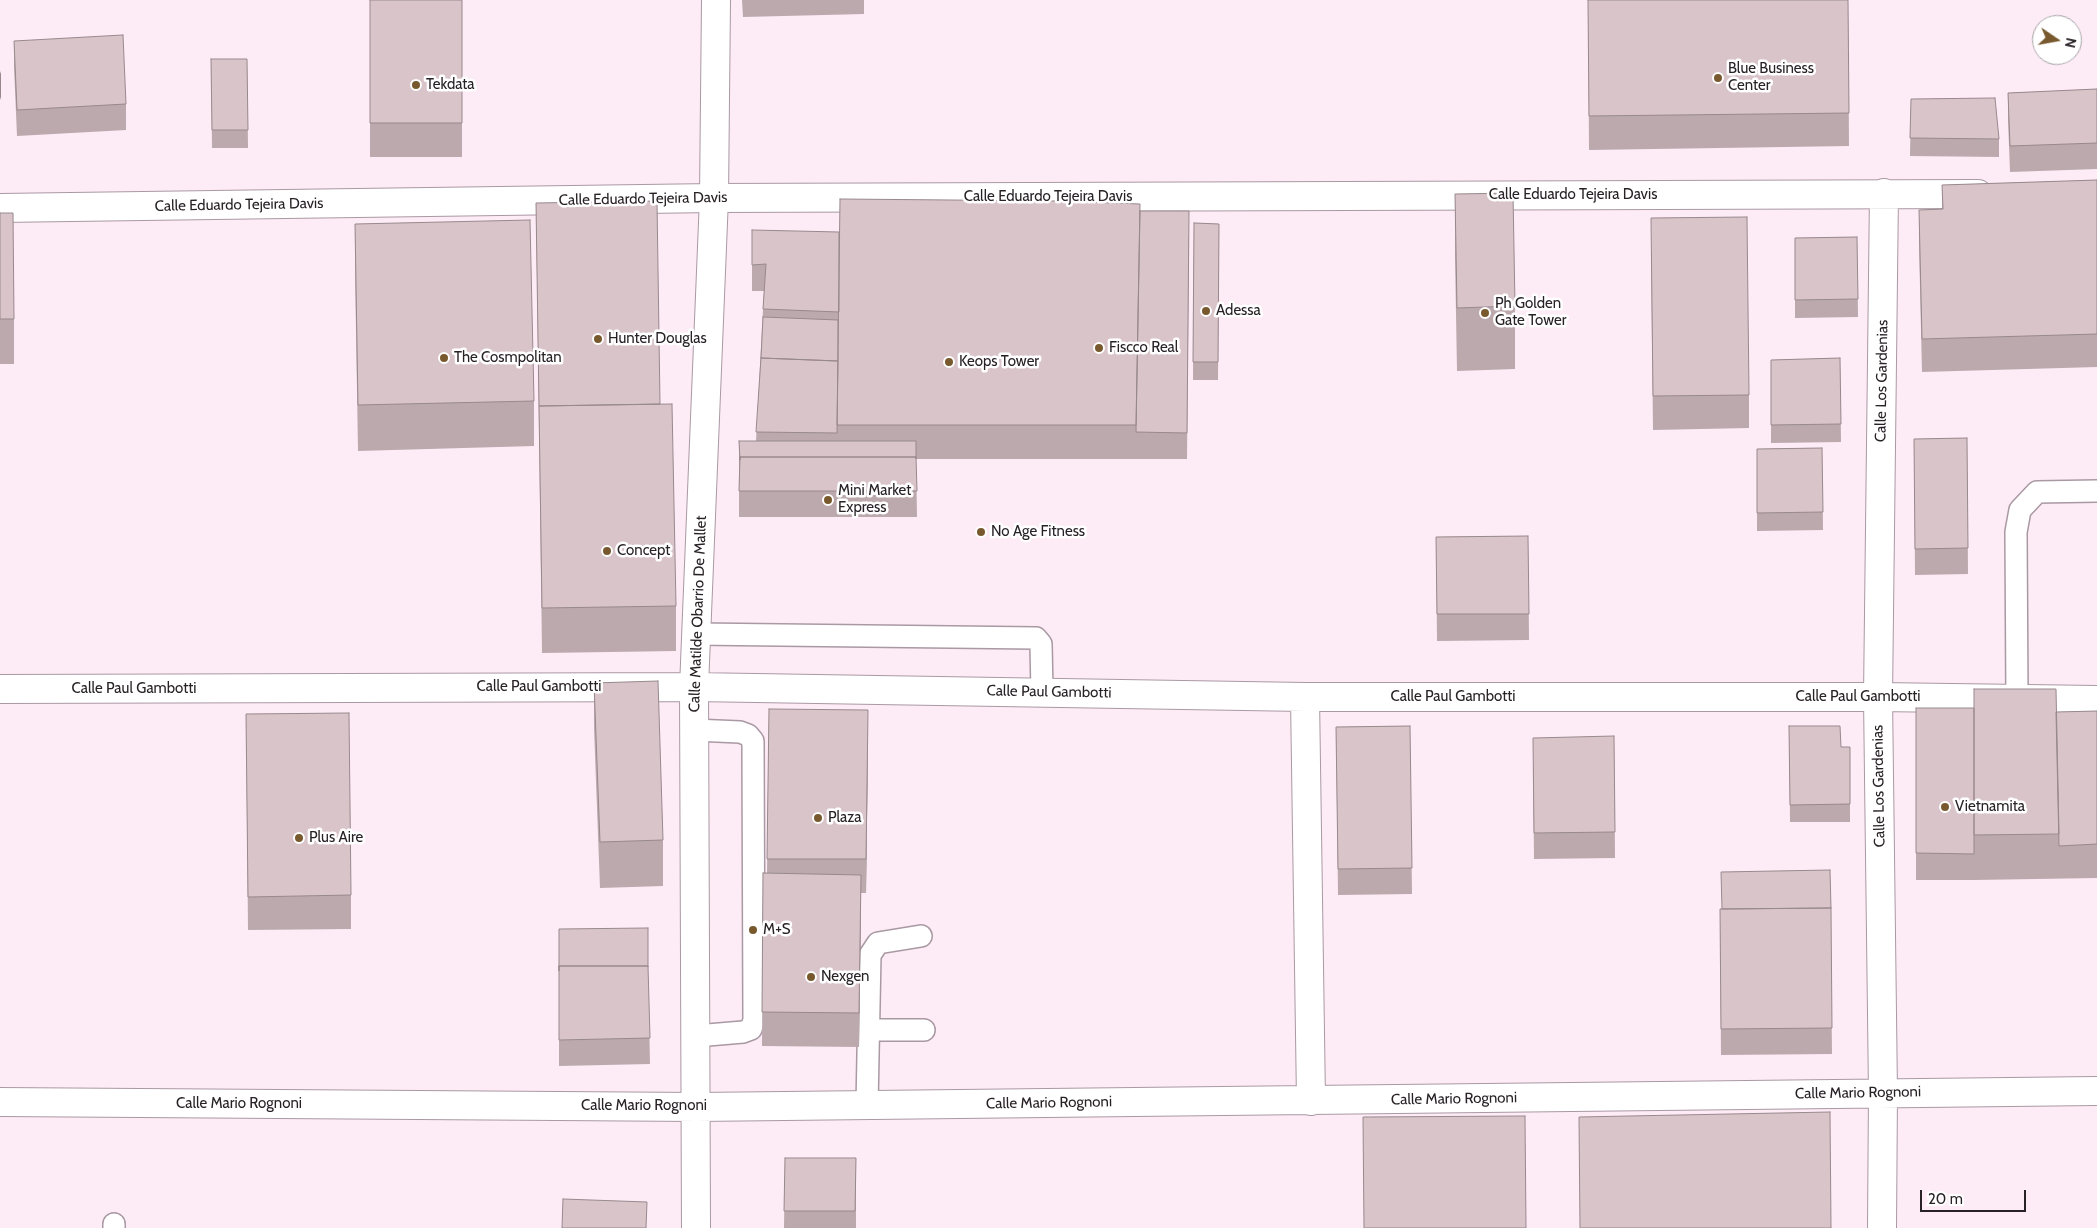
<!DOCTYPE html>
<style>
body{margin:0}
#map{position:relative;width:2097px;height:1228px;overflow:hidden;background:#fdebf6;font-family:Cabin,sans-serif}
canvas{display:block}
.north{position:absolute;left:2032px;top:15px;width:50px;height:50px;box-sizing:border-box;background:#fff;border:1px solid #a9a7a8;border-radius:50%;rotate:102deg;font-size:14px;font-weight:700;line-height:20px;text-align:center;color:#282226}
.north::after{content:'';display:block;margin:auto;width:18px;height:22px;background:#77592d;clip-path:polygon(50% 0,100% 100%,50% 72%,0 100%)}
.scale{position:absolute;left:1920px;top:1190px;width:106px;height:22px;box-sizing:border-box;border:2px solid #282226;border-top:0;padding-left:6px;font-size:15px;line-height:18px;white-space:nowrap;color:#282226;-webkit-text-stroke:4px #fff;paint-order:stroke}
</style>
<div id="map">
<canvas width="2097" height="1228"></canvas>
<div class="north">N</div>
<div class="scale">20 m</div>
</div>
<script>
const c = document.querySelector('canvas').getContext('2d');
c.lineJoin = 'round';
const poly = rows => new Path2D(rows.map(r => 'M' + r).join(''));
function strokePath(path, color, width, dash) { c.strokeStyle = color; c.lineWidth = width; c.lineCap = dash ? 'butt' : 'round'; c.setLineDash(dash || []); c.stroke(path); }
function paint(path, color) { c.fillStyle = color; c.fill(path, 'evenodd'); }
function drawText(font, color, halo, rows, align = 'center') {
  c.font = font + ' Cabin,sans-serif'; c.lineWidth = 5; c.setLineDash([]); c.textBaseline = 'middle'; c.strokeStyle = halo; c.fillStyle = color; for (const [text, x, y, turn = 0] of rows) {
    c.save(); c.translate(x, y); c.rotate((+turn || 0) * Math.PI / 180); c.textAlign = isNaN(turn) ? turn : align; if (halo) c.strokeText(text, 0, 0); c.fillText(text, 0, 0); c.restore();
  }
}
const service = poly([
 [696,634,1036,638,1041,644,1042,692],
 [2017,699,2016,532,2020,510,2037,492,2097,491],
 [694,730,740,732,748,735,753,741,754,1020,751,1029,743,1032,696,1036],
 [868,1030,924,1030],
 [867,1105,870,955,878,943,921,936],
 [114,1224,114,1228]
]);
const minor = poly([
 [0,208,714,198,1978,194],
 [0,689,694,687,1305,697,1878,697,2097,700],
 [1305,697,1311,1101],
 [0,1102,697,1107,2097,1091],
 [696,1228,694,687,714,198,716,0],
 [1882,1228,1883,1093,1878,697,1884,193]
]);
strokePath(service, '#a999a3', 24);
strokePath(minor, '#a999a3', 30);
strokePath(service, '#fff', 21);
strokePath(minor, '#fff', 28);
paint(poly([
 [370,0,462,0,462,157,370,157],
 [742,0,864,0,864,14,743,17],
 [1588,0,1848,0,1849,146,1589,150],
 [14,41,126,104,126,130,17,136,14,67],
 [211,59,247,59,248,148,212,148],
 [2097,89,2097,169,2010,172,2008,119,2008,93],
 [1911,99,1999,139,1999,157,1910,156],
 [2097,180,2097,367,1922,372,1919,244,1919,210,1942,209,1942,185],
 [1455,194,1515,306,1515,369,1457,371,1455,257],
 [536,203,660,404,676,606,676,651,542,653],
 [1140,211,1189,237,1187,459,916,459,917,517,739,517,739,441,756,441,764,291,752,291,752,265,839,232],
 [0,213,14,319,14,364,0,364],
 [1194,223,1219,224,1218,380,1193,380],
 [355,224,534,401,534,446,358,451,355,270],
 [1857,237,1858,317,1795,318,1795,238],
 [1651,251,1749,395,1749,428,1653,430],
 [1840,358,1841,442,1771,443,1771,360],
 [1967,438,1968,574,1915,575,1914,439],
 [1822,448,1823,530,1757,531,1757,449],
 [1528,536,1529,640,1437,641,1436,537],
 [594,683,663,840,663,886,600,888,594,728],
 [1916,708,1974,708,2056,712,2097,711,2097,878,1974,880,1916,880],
 [769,709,868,744,866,893,861,893,859,1047,762,1046,763,873,767,874],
 [246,714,351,895,351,929,248,930],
 [1410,726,1412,894,1338,895,1336,727],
 [1789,726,1841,747,1850,747,1850,822,1790,822],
 [1614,736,1615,858,1534,859,1533,764],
 [1830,870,1832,1054,1721,1055,1720,935,1721,909],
 [648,970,650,1064,559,1066,559,982],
 [785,1158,856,1158,856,1228,784,1228]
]), '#bba9ae');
paint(poly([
 [1,71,1,97,0,100,0,74],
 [868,710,868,744,866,893,866,859],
 [861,875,861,908,859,1047,859,1013]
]), '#98898d');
const building = poly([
 [370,0,462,0,462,123,370,123,370,0],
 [1588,0,1848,0,1849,113,1589,116,1588,0],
 [123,35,126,104,17,110,14,41,123,35],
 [211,59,247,59,248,130,212,130,211,59],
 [2097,89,2097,143,2010,146,2008,93,2097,89],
 [1995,98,1999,139,1910,138,1911,99,1995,98],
 [2097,180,2097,334,1922,339,1919,210,1943,209,1942,185,2097,180],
 [1513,193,1515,306,1457,308,1455,194,1513,193],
 [840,199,1061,201,1140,204,1136,425,837,425,840,199],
 [657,201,660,404,539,406,536,203,657,201],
 [1140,211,1189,211,1187,433,1136,432,1140,211],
 [0,213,13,213,14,319,0,319,0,213],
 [1747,217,1749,395,1653,396,1651,218,1747,217],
 [530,220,534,401,358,405,355,224,530,220],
 [1194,223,1219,224,1218,362,1193,362,1194,223],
 [752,230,839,232,839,312,763,309,766,264,752,265,752,230],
 [1857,237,1858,299,1795,300,1795,238,1857,237],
 [763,317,838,320,838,361,761,358,763,317],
 [761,358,838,361,837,433,756,432,761,358],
 [1840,358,1841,424,1771,425,1771,360,1840,358],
 [672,404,676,606,542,608,539,406,672,404],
 [1967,438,1968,548,1915,549,1914,439,1967,438],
 [739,441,916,441,916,459,916,457,740,457,740,460,739,441],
 [1822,448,1823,512,1757,513,1757,449,1822,448],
 [740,457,916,457,917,491,739,491,740,457],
 [1528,536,1529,614,1437,614,1436,537,1528,536],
 [658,681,663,840,600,842,594,683,658,681],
 [1974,689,2056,689,2059,834,1974,835,1974,689],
 [1916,708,1974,708,1974,854,1916,853,1916,708],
 [769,709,868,710,866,859,767,859,769,709],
 [2097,711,2097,844,2059,846,2056,712,2097,711],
 [349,713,351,895,248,897,246,714,349,713],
 [1410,726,1412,868,1338,869,1336,727,1410,726],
 [1789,726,1840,726,1841,747,1850,747,1850,804,1790,805,1789,726],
 [1614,736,1615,832,1534,833,1533,738,1614,736],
 [1830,870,1831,908,1722,909,1721,872,1830,870],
 [763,873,861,875,859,1013,762,1012,763,873],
 [1831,908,1832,1028,1721,1029,1720,909,1831,908],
 [648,928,648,967,648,966,559,966,559,971,559,929,648,928],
 [559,966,648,966,650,1038,559,1040,559,966],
 [1830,1112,1831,1228,1580,1228,1579,1117,1830,1112],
 [1525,1116,1526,1228,1364,1228,1363,1117,1525,1116],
 [785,1158,856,1158,855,1211,784,1211,785,1158],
 [563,1199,647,1202,646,1228,562,1228,563,1199]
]);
paint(building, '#d9c4ca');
strokePath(building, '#98898d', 1);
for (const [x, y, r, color] of [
 [1718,78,5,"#77592d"],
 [416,85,5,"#77592d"],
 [1206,311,5,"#77592d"],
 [1485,313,5,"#77592d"],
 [598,339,5,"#77592d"],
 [1099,348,5,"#77592d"],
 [444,358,5,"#77592d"],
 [949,362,5,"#77592d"],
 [828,500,5,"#77592d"],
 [981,532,5,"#77592d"],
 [607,551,5,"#77592d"],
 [1945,807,5,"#77592d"],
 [818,818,5,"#77592d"],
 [299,838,5,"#77592d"],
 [753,930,5,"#77592d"],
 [811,977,5,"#77592d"]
]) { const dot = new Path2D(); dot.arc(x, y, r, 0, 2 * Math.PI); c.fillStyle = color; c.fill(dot); strokePath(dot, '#fff', 2); }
drawText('15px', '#282226', '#fff', [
 ["Blue Business",1728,69],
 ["Center",1728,86],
 ["Tekdata",426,85],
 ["Ph Golden",1495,304],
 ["Gate Tower",1495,321],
 ["Adessa",1216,311],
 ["Hunter Douglas",608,339],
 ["Fiscco Real",1109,348],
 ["The Cosmpolitan",454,358],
 ["Keops Tower",959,362],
 ["Mini Market",838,491],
 ["Express",838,508],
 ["No Age Fitness",991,532],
 ["Concept",617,551],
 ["Vietnamita",1955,807],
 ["Plaza",828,818],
 ["Plus Aire",309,838],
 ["M+S",763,930],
 ["Nexgen",821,977]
], 'left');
drawText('15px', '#282226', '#fff', [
 ["Calle Eduardo Tejeira Davis",1573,195],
 ["Calle Eduardo Tejeira Davis",1048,197],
 ["Calle Eduardo Tejeira Davis",643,199,-1],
 ["Calle Eduardo Tejeira Davis",239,205,-1],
 ["Calle Los Gardenias",1882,381,-89],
 ["Calle Matilde Obarrio De Mallet",698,614,-88],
 ["Calle Paul Gambotti",539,687],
 ["Calle Paul Gambotti",134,689],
 ["Calle Paul Gambotti",1049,692,1],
 ["Calle Paul Gambotti",1453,697],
 ["Calle Paul Gambotti",1858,697],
 ["Calle Los Gardenias",1879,786,-91],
 ["Calle Mario Rognoni",1858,1093,-1],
 ["Calle Mario Rognoni",1454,1099,-1],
 ["Calle Mario Rognoni",1049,1103,-1],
 ["Calle Mario Rognoni",239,1104],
 ["Calle Mario Rognoni",644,1106]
]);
</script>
